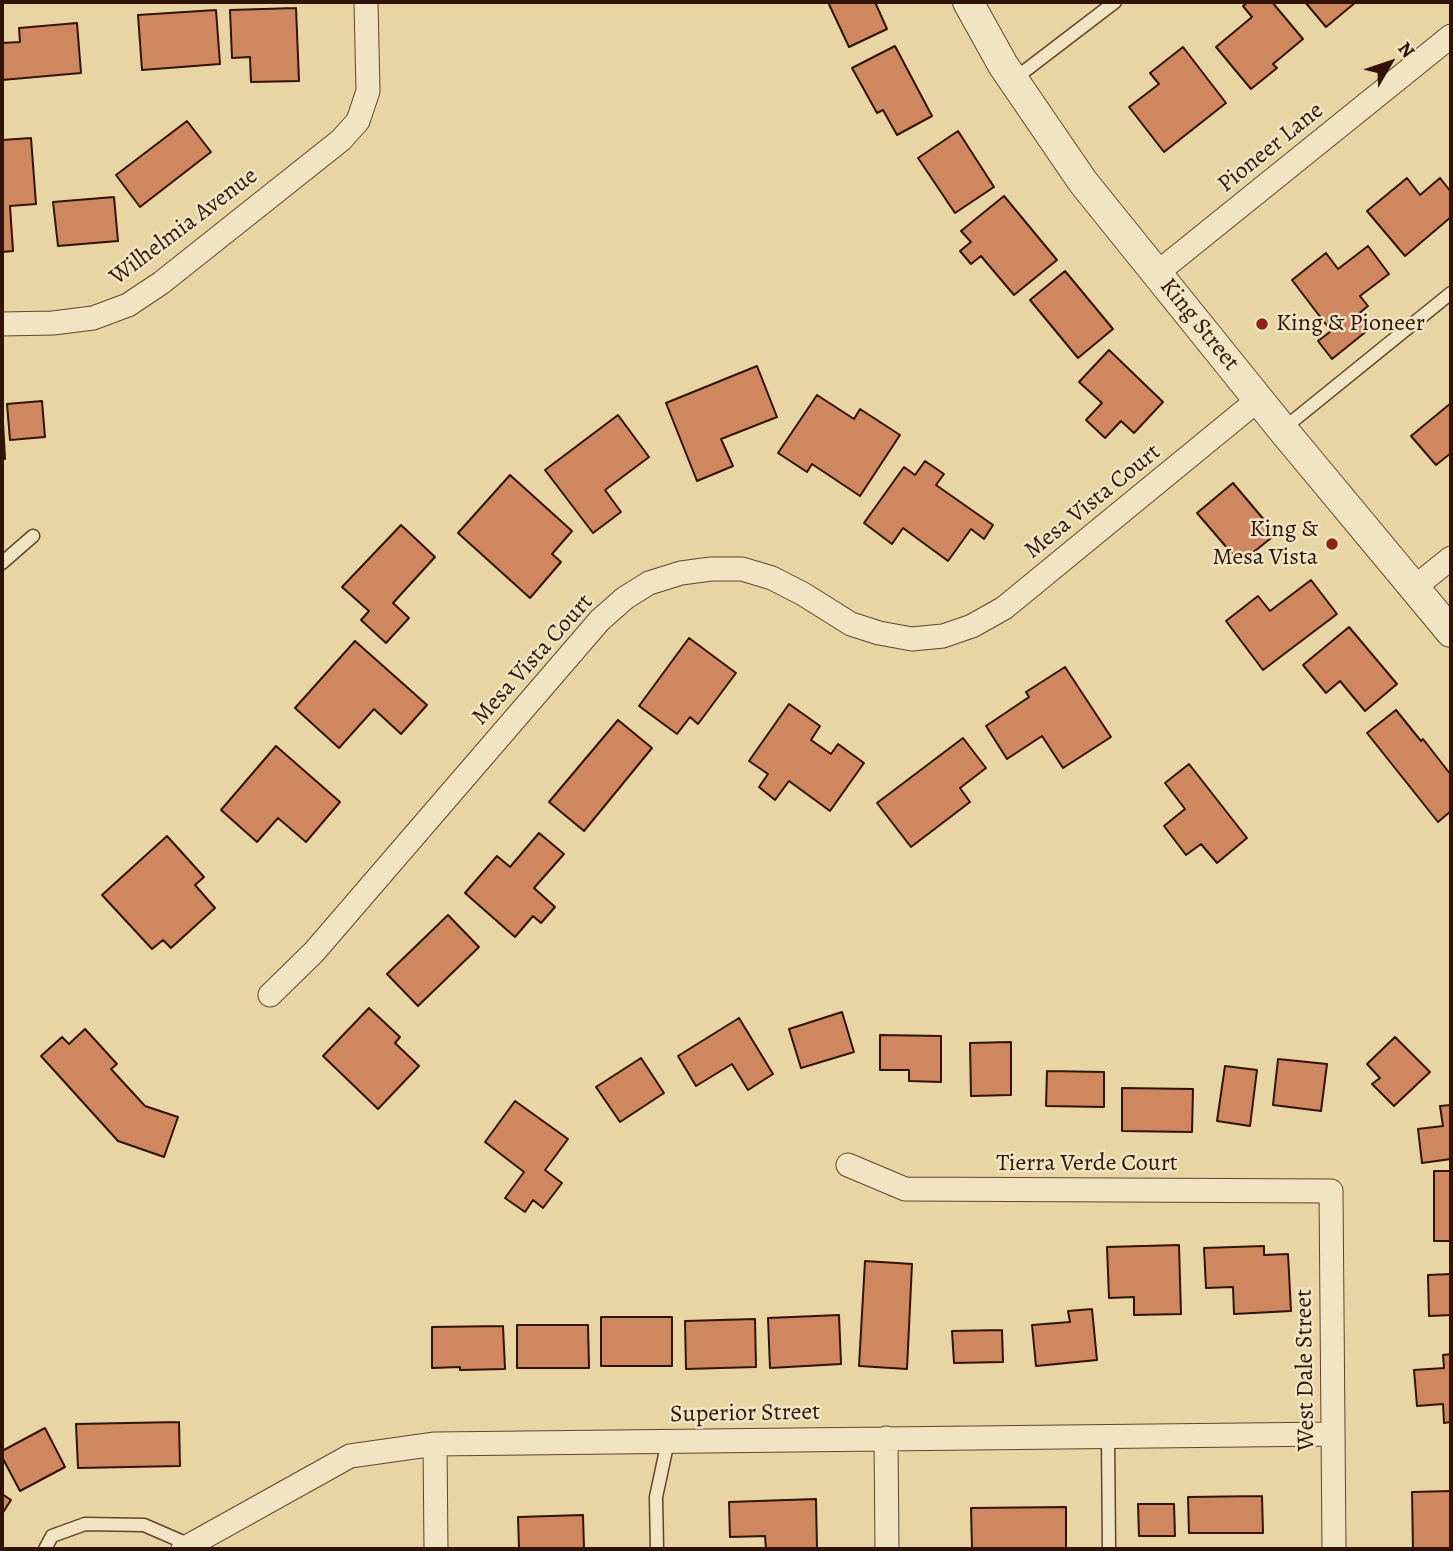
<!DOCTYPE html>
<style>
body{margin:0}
#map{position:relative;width:1453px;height:1551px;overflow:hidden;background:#e8d5a3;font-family:Alegreya,serif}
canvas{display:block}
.frame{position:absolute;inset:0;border:4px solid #321307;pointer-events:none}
.north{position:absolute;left:1355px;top:28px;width:70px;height:70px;-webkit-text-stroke:5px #f0e4c3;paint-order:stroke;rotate:51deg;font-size:19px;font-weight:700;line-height:28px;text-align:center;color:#321307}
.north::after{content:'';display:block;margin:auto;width:24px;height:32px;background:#321307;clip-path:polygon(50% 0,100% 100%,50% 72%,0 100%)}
</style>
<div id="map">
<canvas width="1453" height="1551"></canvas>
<div class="frame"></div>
<div class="north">N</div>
</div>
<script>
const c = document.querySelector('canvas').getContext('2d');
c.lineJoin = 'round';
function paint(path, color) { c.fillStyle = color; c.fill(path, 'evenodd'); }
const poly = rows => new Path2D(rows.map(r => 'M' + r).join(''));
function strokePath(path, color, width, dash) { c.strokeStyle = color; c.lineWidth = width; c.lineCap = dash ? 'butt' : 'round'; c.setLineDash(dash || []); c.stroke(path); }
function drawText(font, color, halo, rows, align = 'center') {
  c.font = font + ' Alegreya,serif'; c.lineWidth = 5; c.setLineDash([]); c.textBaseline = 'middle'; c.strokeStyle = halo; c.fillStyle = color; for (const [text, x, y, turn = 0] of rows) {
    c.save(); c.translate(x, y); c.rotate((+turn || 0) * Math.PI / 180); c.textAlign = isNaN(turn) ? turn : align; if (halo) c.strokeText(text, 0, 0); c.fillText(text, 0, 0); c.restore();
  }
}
const building = poly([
 [828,2,875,2,887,29,849,47,828,2],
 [1248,2,1272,2,1303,39,1273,64,1277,68,1251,89,1216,47,1252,17,1243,6,1248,2],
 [1305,2,1356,2,1326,27,1305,2],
 [296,8,299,81,251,82,250,57,232,58,230,10,296,8],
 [216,10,220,64,142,70,138,15,216,10],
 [77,23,81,73,2,80,2,43,20,42,19,28,77,23],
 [895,46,932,116,897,135,883,110,877,113,852,68,895,46],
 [1183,47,1226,103,1164,152,1129,107,1159,84,1150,73,1183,47],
 [187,121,211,152,140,207,116,175,187,121],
 [958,131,994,187,955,213,918,158,958,131],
 [31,138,36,204,10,206,13,251,2,252,2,140,31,138],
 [1407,178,1420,195,1440,178,1451,192,1451,217,1405,256,1367,211,1407,178],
 [1004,196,1057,260,1014,295,981,256,971,264,960,251,971,242,961,231,1004,196],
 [114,197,118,241,58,246,53,202,114,197],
 [1368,246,1389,274,1360,296,1368,306,1357,315,1368,330,1332,359,1318,341,1331,331,1292,280,1326,253,1338,269,1368,246],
 [1065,271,1113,329,1078,358,1030,300,1065,271],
 [1109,350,1163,402,1134,433,1121,421,1105,438,1086,420,1102,403,1079,382,1109,350],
 [757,366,777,417,721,439,733,466,697,481,666,403,757,366],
 [817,395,854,419,860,409,900,435,860,496,812,464,807,472,778,453,817,395],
 [42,401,45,437,10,440,7,404,42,401],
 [2,403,5,459,2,459,2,403],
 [1451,403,1451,453,1436,465,1411,436,1451,403],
 [618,415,649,457,605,490,621,512,593,533,545,470,618,415],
 [925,461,944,474,936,485,993,525,984,539,971,529,948,561,903,528,892,544,864,523,904,467,915,475,925,461],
 [510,475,572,531,552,554,561,562,530,598,458,533,510,475],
 [1233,483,1276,534,1240,563,1197,513,1233,483],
 [401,525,435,557,393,603,409,618,386,643,361,620,369,611,342,587,401,525],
 [1311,580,1337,614,1263,670,1226,621,1258,596,1270,611,1311,580],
 [1349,627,1397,684,1365,711,1340,681,1326,693,1303,665,1349,627],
 [689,638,736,673,698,724,690,717,677,734,639,706,689,638],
 [355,641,427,705,401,734,374,709,339,748,295,708,355,641],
 [1065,667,1111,737,1063,768,1042,736,1007,759,986,726,1029,697,1026,692,1065,667],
 [789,704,820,726,811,740,831,754,838,744,864,763,830,811,789,781,775,800,759,787,768,774,749,761,789,704],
 [1396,710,1421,741,1423,739,1451,775,1451,811,1438,822,1367,733,1396,710],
 [618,720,652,748,584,831,549,802,618,720],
 [963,738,986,768,960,788,970,802,911,847,877,803,963,738],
 [276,746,340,802,306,842,278,818,257,842,221,810,276,746],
 [1189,764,1247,838,1217,863,1201,844,1186,855,1164,826,1185,809,1165,783,1189,764],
 [539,833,564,854,534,888,555,907,541,923,533,916,515,937,465,893,497,856,510,867,539,833],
 [167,836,204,877,195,885,215,908,171,948,163,940,152,949,102,895,167,836],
 [448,915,479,947,418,1006,387,974,448,915],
 [369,1008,400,1037,395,1043,419,1066,378,1109,323,1056,369,1008],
 [842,1012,854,1052,801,1068,789,1029,842,1012],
 [739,1018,773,1074,748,1090,732,1064,696,1086,678,1056,739,1018],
 [85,1029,117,1064,111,1069,145,1106,178,1117,164,1157,118,1141,41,1056,62,1037,69,1044,85,1029],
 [880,1035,941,1036,941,1082,909,1081,909,1070,880,1070,880,1035],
 [1395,1037,1430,1072,1394,1106,1372,1084,1380,1078,1367,1064,1395,1037],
 [1011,1042,1011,1095,971,1096,970,1043,1011,1042],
 [641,1058,664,1093,620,1122,596,1087,641,1058],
 [1278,1059,1327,1064,1321,1111,1273,1105,1278,1059],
 [1225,1066,1257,1070,1250,1126,1217,1121,1225,1066],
 [1047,1071,1104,1072,1104,1107,1046,1106,1047,1071],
 [1122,1088,1193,1089,1192,1132,1122,1131,1122,1088],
 [515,1101,568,1139,545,1170,562,1183,543,1208,533,1200,525,1212,505,1198,524,1172,485,1142,515,1101],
 [1451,1105,1451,1159,1422,1163,1418,1129,1443,1126,1440,1106,1451,1105],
 [1434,1171,1451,1171,1451,1241,1434,1241,1434,1171],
 [1179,1245,1181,1314,1134,1315,1134,1297,1109,1298,1107,1247,1179,1245],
 [1264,1246,1264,1255,1288,1254,1291,1311,1234,1314,1233,1287,1206,1288,1204,1248,1264,1246],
 [865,1261,912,1264,907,1369,859,1366,865,1261],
 [1451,1274,1451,1315,1429,1316,1428,1275,1451,1274],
 [1092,1309,1097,1360,1036,1366,1032,1325,1070,1322,1068,1311,1092,1309],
 [839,1315,841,1364,770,1368,768,1318,839,1315],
 [601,1317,672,1317,672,1366,601,1366,601,1317],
 [755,1319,756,1367,686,1369,685,1321,755,1319],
 [517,1325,588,1325,589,1368,517,1368,517,1325],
 [503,1326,505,1369,460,1370,460,1367,432,1368,432,1327,503,1326],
 [1002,1330,1003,1362,954,1363,952,1331,1002,1330],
 [1451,1354,1451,1422,1444,1423,1443,1404,1417,1406,1414,1370,1444,1368,1443,1355,1451,1354],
 [179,1422,180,1466,78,1468,76,1424,179,1422],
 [45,1428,65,1467,20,1491,2,1457,2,1451,45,1428],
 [1451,1491,1451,1549,1413,1549,1412,1492,1451,1491],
 [2,1494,11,1500,2,1514,2,1494],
 [1262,1496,1263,1533,1189,1533,1188,1497,1262,1496],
 [816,1499,817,1549,766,1549,765,1536,730,1537,729,1502,816,1499],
 [1138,1504,1174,1504,1175,1536,1139,1536,1138,1504],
 [1066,1507,1066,1549,972,1549,971,1508,1066,1507],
 [583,1515,584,1549,519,1549,518,1517,583,1515]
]);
paint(building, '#cf8760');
strokePath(building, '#321307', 2);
const service = poly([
 [1013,80,1115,2],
 [1283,429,1451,293],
 [2,563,33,536],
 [1108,1436,1109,1549],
 [45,1549,52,1536,85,1524,144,1525,190,1545],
 [657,1549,656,1497,668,1441]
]);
const minor = poly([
 [1157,273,1451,36],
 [2,324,53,323,93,318,128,305,161,283,341,140,358,121,368,91,366,2],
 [1415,587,1451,558],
 [270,995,314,952,600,620,625,598,649,583,681,573,711,569,742,569,772,578,803,594,851,624,879,633,912,639,943,636,972,626,1004,608,1259,399],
 [848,1165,905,1189,1331,1191,1334,1549],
 [886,1438,887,1549],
 [435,1444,436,1549],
 [183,1549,350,1456,435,1444,1333,1434]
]);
const tertiary = poly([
 [968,2,1003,65,1083,182,1283,430,1451,632]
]);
strokePath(service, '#60442e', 15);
strokePath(minor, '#60442e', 25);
strokePath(tertiary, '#60442e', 32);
strokePath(service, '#f0e4c3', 12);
strokePath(minor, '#f0e4c3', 23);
strokePath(tertiary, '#f0e4c3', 30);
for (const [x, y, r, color] of [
 [1262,324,7,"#8f2418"],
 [1332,544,7,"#8f2418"]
]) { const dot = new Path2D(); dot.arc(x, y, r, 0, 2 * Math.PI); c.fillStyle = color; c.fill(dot); strokePath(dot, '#f0e4c3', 2.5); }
drawText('24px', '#321307', '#f0e4c3', [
 ["Pioneer Lane",1271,148,-39],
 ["Wilhelmia Avenue",184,227,-37],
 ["King Street",1199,325,51],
 ["Mesa Vista Court",1093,502,-39],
 ["Mesa Vista Court",533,660,-48],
 ["Tierra Verde Court",1087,1164],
 ["West Dale Street",1306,1370,-91],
 ["Superior Street",745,1414,-1]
]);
drawText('24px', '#321307', '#f0e4c3', [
 ["King & Pioneer",1276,324],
 ["King &",1318,530,"right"],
 ["Mesa Vista",1318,558,"right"]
], 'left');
</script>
